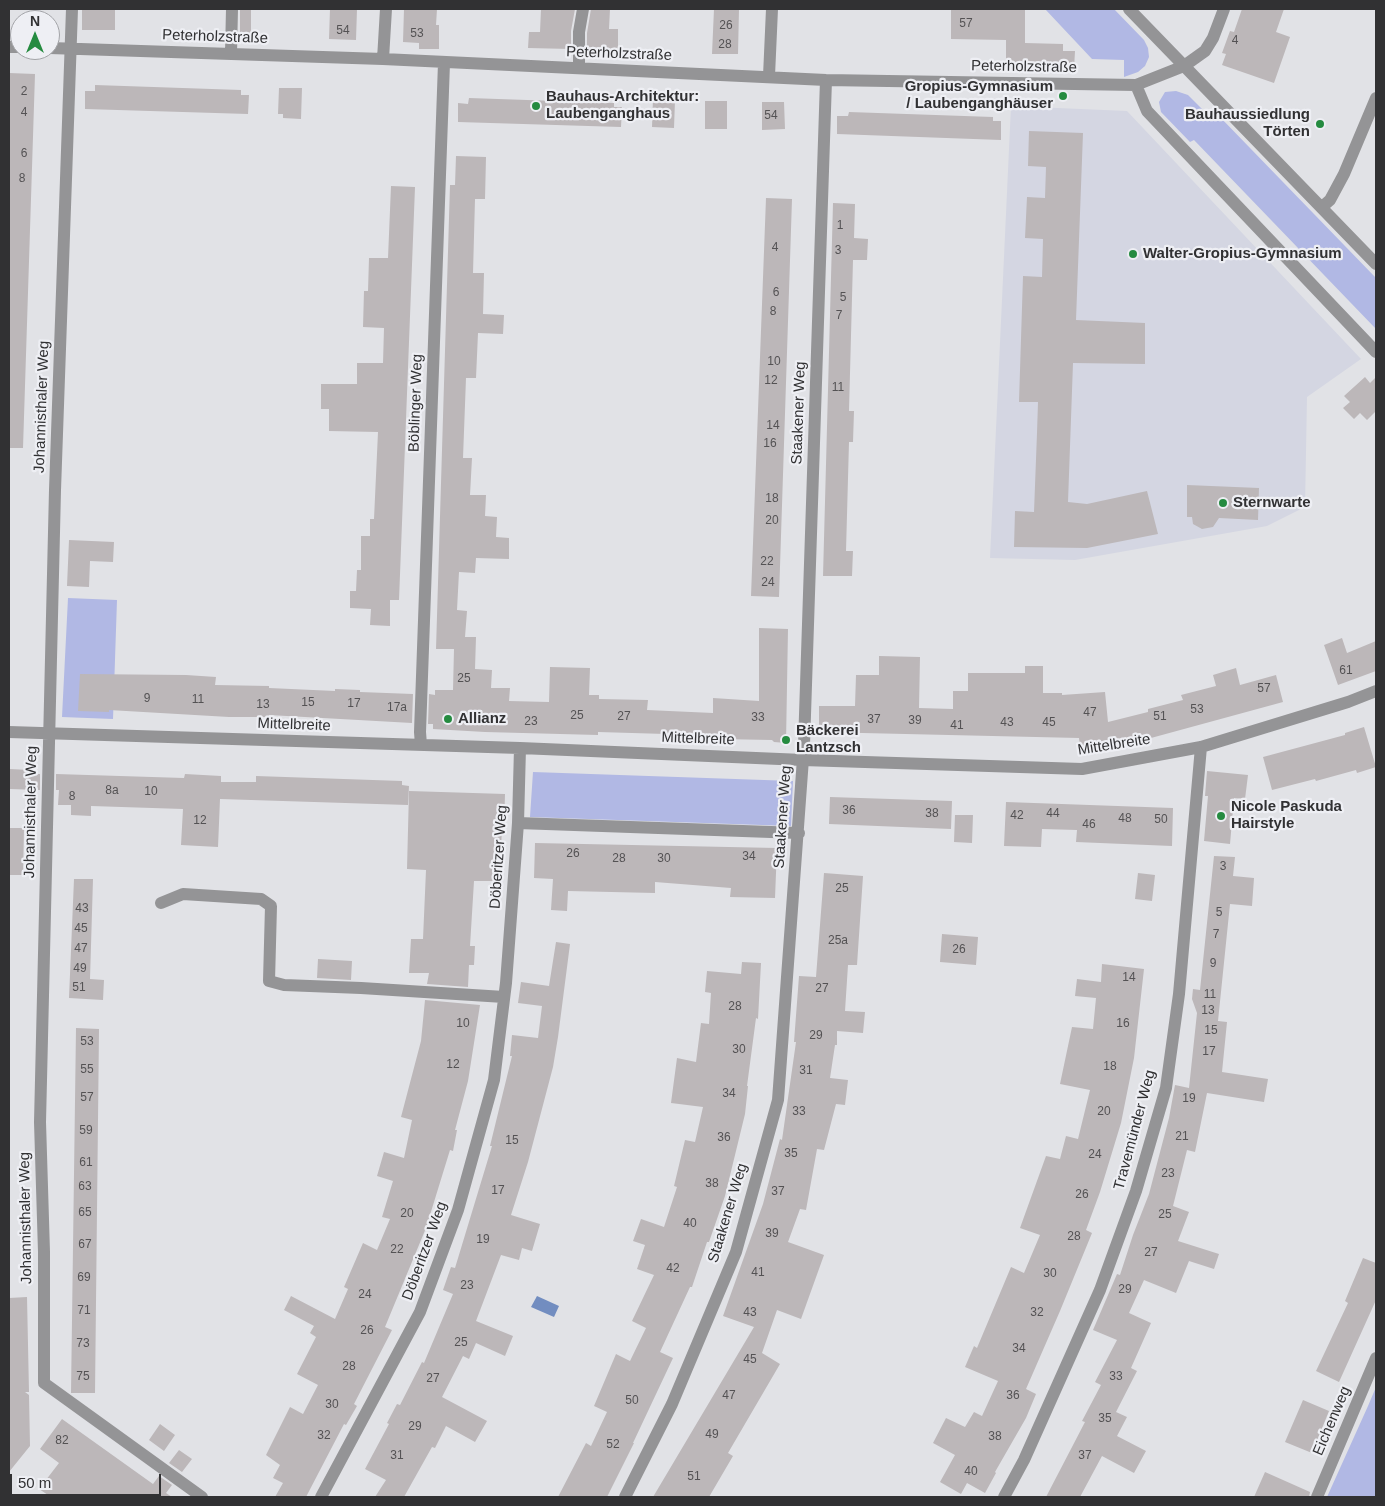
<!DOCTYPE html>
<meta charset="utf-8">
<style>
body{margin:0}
#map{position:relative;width:1385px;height:1506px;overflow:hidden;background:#e1e2e6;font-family:Helvetica,sans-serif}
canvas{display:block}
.frame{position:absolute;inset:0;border:10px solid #313133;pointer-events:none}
.north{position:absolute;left:10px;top:10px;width:50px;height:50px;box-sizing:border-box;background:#eeeff4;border:1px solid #a2a3a7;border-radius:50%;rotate:0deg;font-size:14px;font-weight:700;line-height:20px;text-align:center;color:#313133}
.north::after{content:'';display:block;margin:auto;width:18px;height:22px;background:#258b40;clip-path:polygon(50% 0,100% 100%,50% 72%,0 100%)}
.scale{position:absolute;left:10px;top:1474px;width:151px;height:22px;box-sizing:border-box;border:2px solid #313133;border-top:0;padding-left:6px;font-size:15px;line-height:18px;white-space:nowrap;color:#313133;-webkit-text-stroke:4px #eeeff4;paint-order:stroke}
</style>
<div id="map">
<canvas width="1385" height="1506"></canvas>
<div class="frame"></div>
<div class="north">N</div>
<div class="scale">50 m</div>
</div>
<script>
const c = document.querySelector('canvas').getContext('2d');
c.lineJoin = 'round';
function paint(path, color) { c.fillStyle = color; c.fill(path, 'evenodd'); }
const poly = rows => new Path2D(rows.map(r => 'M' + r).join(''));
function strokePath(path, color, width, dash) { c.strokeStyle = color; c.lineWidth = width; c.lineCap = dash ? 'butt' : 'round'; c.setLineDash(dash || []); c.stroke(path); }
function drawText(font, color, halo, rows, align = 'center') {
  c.font = font + ' Helvetica,sans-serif'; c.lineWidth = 4.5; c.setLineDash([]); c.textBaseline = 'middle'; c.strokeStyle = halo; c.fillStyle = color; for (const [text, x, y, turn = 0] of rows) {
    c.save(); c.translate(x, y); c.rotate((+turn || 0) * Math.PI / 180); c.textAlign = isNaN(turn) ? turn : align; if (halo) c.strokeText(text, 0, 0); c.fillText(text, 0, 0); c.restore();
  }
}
paint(poly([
 [1011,106,1127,111,1361,359,1307,397,1305,507,1267,526,1075,560,990,558]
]), '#d4d6e2');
paint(poly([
 [1045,9,1114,9,1144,40,1148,48,1149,57,1145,66,1138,72,1124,77,1124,60,1092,59],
 [1176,91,1188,95,1213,120,1219,116,1376,278,1376,329,1194,140,1190,142,1161,112,1159,102,1165,92],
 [68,598,117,600,113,719,62,717],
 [533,772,793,781,791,826,530,817],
 [1376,1387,1376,1497,1327,1497,1368,1406]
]), '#b1b8e4');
paint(poly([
 [537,1296,559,1306,554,1317,531,1307]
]), '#728dc0');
paint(poly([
 [82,9,115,9,115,30,82,30],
 [240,9,251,9,251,33,240,32],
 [330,9,357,9,356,40,329,39],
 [404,9,437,9,436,25,439,25,439,49,419,49,419,43,403,42],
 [541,9,575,9,571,31,571,49,528,48,529,32,540,32],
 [591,9,610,9,609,29,618,29,618,51,587,50,587,33],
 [714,9,739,9,738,54,712,54],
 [951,9,1025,9,1025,43,1063,44,1063,51,1075,51,1074,69,1006,68,1006,40,951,39],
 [1242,9,1284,9,1276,32,1290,37,1274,83,1222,65,1226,54,1222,53,1230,31,1234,32],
 [9,73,35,74,23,448,9,448],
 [95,85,241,90,241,95,249,95,248,114,85,109,85,91,95,91],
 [279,88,302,88,301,119,283,118,283,114,278,114],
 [469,98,614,103,614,107,622,107,621,127,458,122,458,103,468,104],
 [653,99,675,100,674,128,652,127],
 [705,101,727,101,727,129,705,129],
 [762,102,784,102,785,129,762,130],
 [849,112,993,117,993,121,1001,121,1001,140,837,134,837,116,848,116],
 [1029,131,1083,133,1076,320,1145,323,1145,364,1073,363,1068,502,1087,504,1147,491,1158,534,1087,548,1014,547,1015,511,1034,512,1037,433,1038,402,1019,402,1023,276,1042,277,1043,239,1025,238,1027,197,1045,198,1046,167,1028,166],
 [456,156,486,157,485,199,475,199,473,273,484,273,483,314,504,315,503,334,478,333,476,378,466,378,463,458,472,458,470,495,486,495,485,516,497,517,496,537,509,538,509,559,476,558,475,573,459,572,457,610,467,611,465,637,476,637,475,669,492,670,491,688,510,688,509,701,549,702,550,667,590,668,589,695,599,695,599,699,648,700,647,710,713,713,713,698,759,701,759,628,788,629,786,743,774,742,772,740,666,738,666,734,598,732,598,735,485,732,433,729,433,724,428,724,429,694,435,695,435,690,453,690,454,649,436,649,450,185,455,185],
 [391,186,415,187,399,600,390,600,390,626,370,625,371,609,350,608,350,591,356,591,357,570,361,570,361,536,370,536,370,519,374,519,378,432,329,431,329,409,321,409,321,384,357,384,357,363,383,363,384,328,363,327,364,291,368,291,369,258,388,258],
 [766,198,792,199,779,597,751,596],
 [833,203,855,204,854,238,868,239,867,260,853,260,849,411,854,411,853,442,849,442,846,551,853,551,852,576,823,576],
 [1365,377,1370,383,1376,377,1376,411,1367,420,1360,413,1354,419,1343,408,1350,402,1344,396],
 [1187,485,1259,488,1258,520,1219,518,1213,527,1202,529,1193,524,1192,517,1187,517],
 [69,540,114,542,113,562,90,561,89,587,67,586],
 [1342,638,1347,653,1376,641,1376,671,1338,685,1324,645],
 [879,656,920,657,919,708,953,709,953,691,968,691,968,673,1025,673,1025,666,1043,666,1043,693,1062,693,1062,695,1105,692,1108,722,1148,712,1148,709,1183,700,1181,695,1216,686,1213,675,1236,668,1240,685,1276,675,1283,702,1118,747,1117,744,1080,747,1079,738,819,732,819,706,855,706,856,675,879,675],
 [80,674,186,675,216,677,215,685,269,686,269,688,335,691,335,689,360,690,360,692,413,694,412,723,269,715,269,717,229,717,109,710,109,712,78,711],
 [1364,727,1376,767,1357,773,1356,770,1316,781,1315,779,1272,790,1263,757,1345,735,1345,733],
 [9,769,30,770,30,774,40,774,40,790,9,789],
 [1207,771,1248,775,1245,799,1234,798,1230,844,1204,841,1208,796,1205,796],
 [56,774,184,778,185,774,221,776,221,782,256,782,256,776,402,781,402,785,409,786,408,805,220,799,218,847,181,845,183,809,91,806,91,816,71,815,71,805,58,805,59,790,56,790],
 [409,791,505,794,504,828,502,827,500,872,495,872,496,881,474,881,470,946,475,946,474,965,469,965,468,987,427,984,429,973,409,973,411,939,423,939,426,870,407,869],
 [830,797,952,801,951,829,829,824],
 [1006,802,1173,808,1172,846,1076,842,1077,830,1042,829,1041,847,1004,846],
 [955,815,973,815,972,843,954,842],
 [9,828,24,828,23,875,9,875],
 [535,843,777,848,775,898,730,897,731,888,655,882,655,893,568,891,567,911,551,910,553,879,534,878],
 [1214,856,1235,857,1233,876,1254,878,1252,906,1230,904,1218,1021,1227,1022,1222,1072,1268,1079,1264,1102,1207,1093,1195,1152,1187,1150,1173,1206,1189,1212,1178,1241,1219,1254,1214,1269,1189,1261,1176,1293,1144,1280,1129,1313,1151,1323,1131,1368,1137,1371,1116,1412,1127,1417,1117,1436,1146,1451,1134,1473,1102,1456,1080,1497,1046,1497,1085,1422,1082,1421,1101,1385,1095,1382,1117,1340,1093,1330,1117,1274,1120,1275,1133,1235,1149,1194,1169,1118,1175,1085,1189,1088,1197,1013,1192,999,1193,989,1200,990],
 [824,873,863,876,857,965,848,965,845,1011,865,1012,863,1033,837,1031,837,1045,835,1045,830,1078,848,1080,845,1105,836,1104,824,1150,817,1149,806,1210,800,1209,788,1242,824,1255,801,1319,777,1310,762,1353,780,1364,728,1453,733,1456,709,1497,653,1497,754,1327,723,1316,763,1204,780,1139,782,1140,796,1042,794,1042,799,976,816,977],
 [1138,873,1155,875,1152,901,1135,899],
 [74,879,93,879,90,979,104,980,103,1000,69,998],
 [942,934,978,937,976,965,940,962],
 [556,942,570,944,558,1037,553,1067,528,1162,511,1215,540,1224,532,1251,522,1248,519,1260,501,1255,476,1321,513,1336,505,1356,476,1343,469,1359,463,1356,442,1397,487,1421,475,1442,446,1426,435,1448,432,1447,404,1497,375,1497,386,1480,365,1469,389,1424,387,1423,397,1404,400,1405,422,1362,424,1363,453,1294,443,1290,451,1267,455,1268,492,1146,490,1146,512,1056,510,1056,512,1035,538,1038,542,1006,518,1003,521,982,549,986],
 [318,959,352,961,351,980,317,978],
 [742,962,761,963,758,1019,756,1018,747,1086,748,1086,745,1114,725,1196,709,1242,707,1242,692,1287,690,1287,660,1352,673,1358,633,1443,634,1443,607,1497,558,1497,586,1443,591,1446,607,1412,594,1406,616,1354,630,1361,646,1328,632,1321,654,1275,637,1269,645,1245,633,1241,641,1219,664,1227,677,1187,674,1186,685,1140,695,1142,703,1107,671,1103,677,1058,696,1062,701,1023,709,1024,711,993,705,992,707,971,741,974],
 [1102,964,1144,969,1134,1058,1121,1123,1100,1192,1086,1230,1092,1233,1060,1311,1026,1389,1036,1394,1026,1418,995,1472,996,1473,985,1493,967,1483,961,1494,940,1482,955,1455,933,1443,946,1418,965,1427,974,1412,982,1416,998,1381,965,1367,974,1346,977,1348,1011,1267,1024,1273,1040,1235,1020,1228,1046,1156,1060,1159,1066,1136,1078,1139,1090,1090,1060,1084,1072,1027,1093,1029,1096,998,1075,996,1077,979,1101,982],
 [425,1000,480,1005,468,1081,455,1130,457,1130,453,1151,450,1150,426,1228,385,1327,392,1330,354,1404,357,1406,346,1425,344,1424,306,1497,275,1497,283,1483,273,1478,280,1465,266,1455,290,1407,303,1414,318,1385,297,1374,316,1337,310,1333,314,1326,284,1310,291,1296,335,1319,348,1289,344,1287,363,1243,377,1250,390,1219,382,1217,393,1181,377,1176,384,1152,404,1158,412,1120,401,1117,421,1041],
 [76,1028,99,1029,95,1393,71,1393],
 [1363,1258,1376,1263,1376,1300,1339,1382,1316,1371,1348,1303,1345,1301],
 [27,1297,29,1392,25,1392,29,1395,30,1446,9,1472,9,1298],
 [1303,1400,1329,1411,1312,1453,1285,1442],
 [62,1419,153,1484,159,1476,172,1485,166,1493,172,1497,51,1497,39,1489,59,1463,40,1449],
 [160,1424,175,1435,164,1451,149,1440],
 [179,1450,192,1459,182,1472,169,1463],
 [1265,1472,1310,1492,1309,1497,1254,1497]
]), '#bcb7b9');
strokePath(poly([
 [72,9,55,490,40,1122,44,1252,44,1383,202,1497],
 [1129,9,1376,264],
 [9,47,20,47],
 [50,48,383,59,826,80,1136,85,1184,66,1205,51,1213,38,1224,9],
 [231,53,232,9],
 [383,59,386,9],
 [579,68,579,32,583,9],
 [769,76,772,9],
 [1136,85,1147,111,1376,352],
 [1322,207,1330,200,1344,174,1376,98],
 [9,732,520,748,803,760,1082,769,1201,747,1348,702,1376,691],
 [421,745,420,732,444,63],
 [518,823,799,833],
 [161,903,183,894,261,899,271,906,269,981,284,985,361,988,504,997],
 [321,1497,420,1312,458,1210,494,1080,506,983,518,823,520,748],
 [625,1497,672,1404,736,1252,778,1100,804,745,826,80],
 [1004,1497,1024,1460,1100,1290,1136,1191,1166,1088,1179,994,1201,747],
 [1317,1497,1376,1358]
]), '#949496', 12);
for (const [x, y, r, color] of [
 [1063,96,5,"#258b40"],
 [536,106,5,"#258b40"],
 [1320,124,5,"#258b40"],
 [1133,254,5,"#258b40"],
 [1223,503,5,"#258b40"],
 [448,719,5,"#258b40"],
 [786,740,5,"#258b40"],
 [1221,816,5,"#258b40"]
]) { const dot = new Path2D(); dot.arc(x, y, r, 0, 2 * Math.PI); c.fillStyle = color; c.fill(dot); strokePath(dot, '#eeeff4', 2); }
drawText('12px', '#545254', null, [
 ["57",966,24],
 ["26",726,26],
 ["54",343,31],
 ["53",417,34],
 ["4",1235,41],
 ["28",725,45],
 ["2",24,92],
 ["4",24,113],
 ["54",771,116],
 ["6",24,154],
 ["8",22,179],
 ["1",840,226],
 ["4",775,248],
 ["3",838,251],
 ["6",776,293],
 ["5",843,298],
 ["8",773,312],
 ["7",839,316],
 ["10",774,362],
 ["12",771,381],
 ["11",838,388],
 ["14",773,426],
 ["16",770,444],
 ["18",772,499],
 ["20",772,521],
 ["22",767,562],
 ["24",768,583],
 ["61",1346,671],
 ["25",464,679],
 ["57",1264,689],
 ["9",147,699],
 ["11",198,700],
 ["15",308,703],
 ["17",354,704],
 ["13",263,705],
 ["17a",397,708],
 ["53",1197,710],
 ["47",1090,713],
 ["25",577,716],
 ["27",624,717],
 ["51",1160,717],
 ["33",758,718],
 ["37",874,720],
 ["39",915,721],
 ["23",531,722],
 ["43",1007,723],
 ["45",1049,723],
 ["41",957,726],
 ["8a",112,791],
 ["10",151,792],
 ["8",72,797],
 ["36",849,811],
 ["38",932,814],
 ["44",1053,814],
 ["42",1017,816],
 ["48",1125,819],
 ["50",1161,820],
 ["12",200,821],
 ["46",1089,825],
 ["26",573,854],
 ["34",749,857],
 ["28",619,859],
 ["30",664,859],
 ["3",1223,867],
 ["25",842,889],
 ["43",82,909],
 ["5",1219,913],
 ["45",81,929],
 ["7",1216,935],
 ["25a",838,941],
 ["47",81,949],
 ["26",959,950],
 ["9",1213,964],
 ["49",80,969],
 ["14",1129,978],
 ["51",79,988],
 ["27",822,989],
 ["11",1210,995],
 ["28",735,1007],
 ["13",1208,1011],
 ["10",463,1024],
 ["16",1123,1024],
 ["15",1211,1031],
 ["29",816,1036],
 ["53",87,1042],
 ["30",739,1050],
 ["17",1209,1052],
 ["12",453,1065],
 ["18",1110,1067],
 ["55",87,1070],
 ["31",806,1071],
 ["34",729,1094],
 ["57",87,1098],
 ["19",1189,1099],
 ["33",799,1112],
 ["20",1104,1112],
 ["59",86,1131],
 ["21",1182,1137],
 ["36",724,1138],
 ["15",512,1141],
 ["35",791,1154],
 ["24",1095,1155],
 ["61",86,1163],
 ["23",1168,1174],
 ["38",712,1184],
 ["63",85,1187],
 ["17",498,1191],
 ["37",778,1192],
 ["26",1082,1195],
 ["65",85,1213],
 ["20",407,1214],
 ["25",1165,1215],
 ["40",690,1224],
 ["39",772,1234],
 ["28",1074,1237],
 ["19",483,1240],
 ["67",85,1245],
 ["22",397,1250],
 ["27",1151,1253],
 ["42",673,1269],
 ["41",758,1273],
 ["30",1050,1274],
 ["69",84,1278],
 ["23",467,1286],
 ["29",1125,1290],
 ["24",365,1295],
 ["71",84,1311],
 ["43",750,1313],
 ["32",1037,1313],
 ["26",367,1331],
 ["25",461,1343],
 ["73",83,1344],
 ["34",1019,1349],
 ["45",750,1360],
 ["28",349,1367],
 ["75",83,1377],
 ["33",1116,1377],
 ["27",433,1379],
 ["47",729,1396],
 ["36",1013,1396],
 ["50",632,1401],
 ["30",332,1405],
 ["35",1105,1419],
 ["29",415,1427],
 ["49",712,1435],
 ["32",324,1436],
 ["38",995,1437],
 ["82",62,1441],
 ["52",613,1445],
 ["31",397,1456],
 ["37",1085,1456],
 ["40",971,1472],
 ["51",694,1477]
]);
drawText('15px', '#313133', '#eeeff4', [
 ["Peterholzstraße",215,37,2],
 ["Peterholzstraße",619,54,2],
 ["Peterholzstraße",1024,67,1],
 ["Böblinger Weg",416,403,-88],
 ["Johannisthaler Weg",42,407,-88],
 ["Staakener Weg",799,413,-88],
 ["Mittelbreite",294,725,2],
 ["Mittelbreite",698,739,2],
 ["Mittelbreite",1114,745,-9],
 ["Johannisthaler Weg",31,812,-89],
 ["Staakener Weg",783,817,-86],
 ["Döberitzer Weg",499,857,-86],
 ["Travemünder Weg",1135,1130,-75],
 ["Staakener Weg",728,1213,-73],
 ["Johannisthaler Weg",26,1218,-91],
 ["Döberitzer Weg",425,1251,-70],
 ["Eichenweg",1332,1421,-67]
]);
drawText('bold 15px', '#313133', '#eeeff4', [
 ["Gropius-Gymnasium",1053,87,"right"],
 ["/ Laubenganghäuser",1053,104,"right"],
 ["Bauhaus-Architektur:",546,97],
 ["Laubenganghaus",546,114],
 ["Bauhaussiedlung",1310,115,"right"],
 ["Törten",1310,132,"right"],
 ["Walter-Gropius-Gymnasium",1143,254],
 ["Sternwarte",1233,503],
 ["Allianz",458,719],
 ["Bäckerei",796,731],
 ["Lantzsch",796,748],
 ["Nicole Paskuda",1231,807],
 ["Hairstyle",1231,824]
], 'left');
</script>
